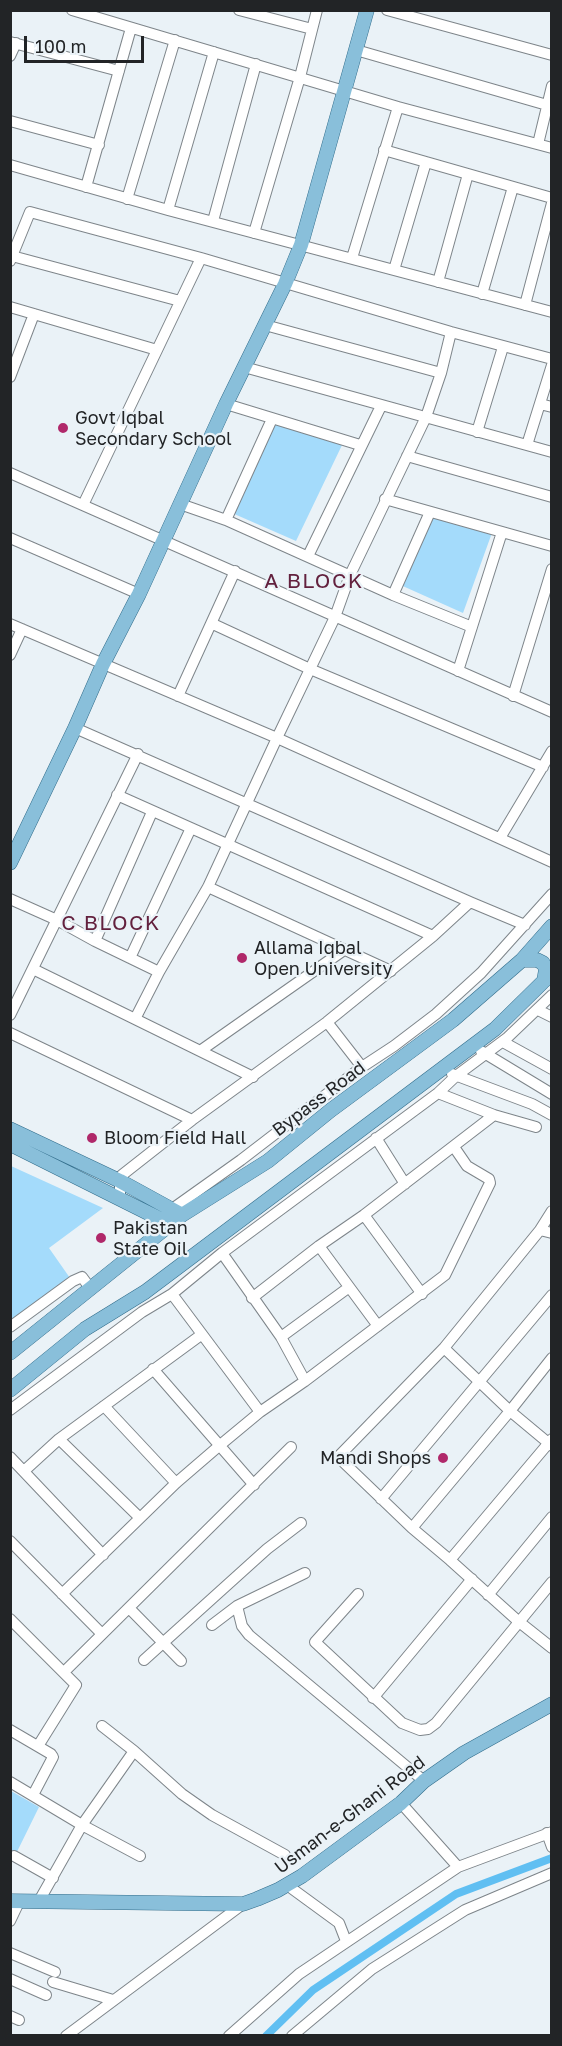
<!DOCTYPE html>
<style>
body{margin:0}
#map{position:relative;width:562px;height:2046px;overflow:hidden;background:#eaf2f7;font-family:"Golos Text",sans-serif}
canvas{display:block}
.frame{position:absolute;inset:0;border:12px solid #222426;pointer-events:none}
.scale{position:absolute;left:24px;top:36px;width:120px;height:27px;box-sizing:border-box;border:3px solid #222426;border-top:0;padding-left:8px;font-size:18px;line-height:21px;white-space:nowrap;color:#222426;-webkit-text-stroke:4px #eaf2f7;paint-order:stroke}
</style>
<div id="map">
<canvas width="562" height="2046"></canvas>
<div class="frame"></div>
<div class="scale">100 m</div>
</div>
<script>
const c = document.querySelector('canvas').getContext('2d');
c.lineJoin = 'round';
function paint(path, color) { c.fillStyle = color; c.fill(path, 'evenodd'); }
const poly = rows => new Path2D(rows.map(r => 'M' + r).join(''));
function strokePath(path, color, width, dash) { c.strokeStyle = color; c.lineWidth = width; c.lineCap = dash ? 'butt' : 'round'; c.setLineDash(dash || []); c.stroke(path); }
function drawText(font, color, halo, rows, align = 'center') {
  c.font = font + ' "Golos Text",sans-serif'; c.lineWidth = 4.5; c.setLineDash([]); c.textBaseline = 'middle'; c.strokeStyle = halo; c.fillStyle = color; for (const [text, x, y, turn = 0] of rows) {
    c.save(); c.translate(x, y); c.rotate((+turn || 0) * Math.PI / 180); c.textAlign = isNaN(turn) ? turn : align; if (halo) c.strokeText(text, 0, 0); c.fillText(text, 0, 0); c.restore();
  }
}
paint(poly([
 [272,419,343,443,296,541,232,513],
 [427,510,493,530,463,613,396,583],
 [11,1166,103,1208,49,1248,70,1278,11,1322],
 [11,1791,39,1807,11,1864]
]), '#a4dbfb');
strokePath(poly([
 [266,2036,313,1990,456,1894,552,1858]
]), '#60bff2', 8);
const minor = poly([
 [72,10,398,107,552,148],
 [239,10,312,29],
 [387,10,552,55],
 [10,42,119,71],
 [356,50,547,105],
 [10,56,16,43],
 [10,121,99,145],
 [538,144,552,86],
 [384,150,552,198],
 [10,165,168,210,552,312],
 [86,187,131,28],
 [127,199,175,40],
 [168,210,214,52],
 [213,221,256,64],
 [254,233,300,77,317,10],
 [12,256,180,301],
 [352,258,398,107],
 [10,261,30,212,201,258,451,332,552,359],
 [394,270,426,162],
 [438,282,468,174],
 [482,294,513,187],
 [525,305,552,203],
 [10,307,157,350],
 [265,325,441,373],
 [244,367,552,452],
 [10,377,34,314],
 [226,404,360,445],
 [540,404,552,407],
 [477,432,503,347],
 [527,445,552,365],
 [407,456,552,497],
 [10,473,552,712],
 [385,499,552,546],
 [180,504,226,520,393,595,472,627],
 [83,505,201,258],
 [226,520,272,419],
 [10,538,139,594],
 [308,556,381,406],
 [393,595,430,512],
 [10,624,277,738,552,862],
 [213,624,310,669,543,767],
 [10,655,22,629],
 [458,671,502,532],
 [178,696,235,571],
 [513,696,552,569],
 [75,728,470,902],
 [117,795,433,936],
 [500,838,552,751],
 [208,887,391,971],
 [10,899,57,920,95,941,159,972],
 [95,941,152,812],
 [130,958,191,828],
 [33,969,135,1019,159,972,208,887,277,738,335,617,350,575,426,417,441,373,451,332],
 [538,1010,552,1017],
 [10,1015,138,754],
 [135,1019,253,1077],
 [327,1022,362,1067],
 [10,1033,192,1120,327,1022,433,936,470,902,525,925],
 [503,1042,552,1069],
 [200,1051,344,950],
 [481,1051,552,1094],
 [452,1074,532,1104,552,1115],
 [438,1093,494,1115,536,1127],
 [376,1138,405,1184],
 [120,1199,120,1181,122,1175,192,1120],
 [168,1212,241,1160,362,1067,394,1046,436,1014,481,973,552,894],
 [364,1215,422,1294],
 [540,1230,552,1211],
 [552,1233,540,1230,444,1348,338,1457,412,1528,450,1560,518,1621,552,1648],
 [319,1246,378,1326],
 [222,1253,281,1337,305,1381],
 [172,1294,260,1412],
 [252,1298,319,1246,364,1215,494,1115],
 [10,1327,73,1281,82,1277,90,1288],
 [281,1337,348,1288],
 [444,1348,510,1411,552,1446],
 [153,1369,254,1485],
 [104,1406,176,1483],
 [10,1410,142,1312,172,1294,222,1253,438,1093,456,1076,507,1038,552,995],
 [59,1439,140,1518],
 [10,1457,103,1555],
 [24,1471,59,1439,201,1335],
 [381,1499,552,1295],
 [412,1528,510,1411,552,1358],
 [10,1541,102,1634],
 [450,1560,552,1439],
 [62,1594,176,1483,219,1446,260,1412,305,1381,445,1275,490,1183,489,1179,467,1166,454,1147],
 [358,1594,315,1642,402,1723,420,1730,428,1729,436,1723,552,1582],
 [488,1595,552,1517],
 [237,1606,242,1626,249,1635,424,1781],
 [129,1608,181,1661],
 [10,1619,76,1685,38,1746],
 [212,1625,237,1606,305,1573],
 [144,1660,267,1549,301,1523],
 [64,1672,291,1447],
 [373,1698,472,1579],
 [102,1726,134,1751,182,1794,212,1815,285,1855],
 [10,1730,51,1754,53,1757,33,1795],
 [10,1782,82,1825,140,1856],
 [401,1803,458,1867],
 [547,1833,552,1847],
 [14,1856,53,1878],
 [287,1885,339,1923,346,1941],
 [39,1901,82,1825,134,1751],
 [10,1921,20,1900],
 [10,1953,55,1972],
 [10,1979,46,1995],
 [53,1982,113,2000],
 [10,2016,19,2020],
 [66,2036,243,1904],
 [229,2036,299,1974,458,1867,552,1832],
 [292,2036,372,1969,465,1910,552,1873]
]);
const major = poly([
 [10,863,75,728,103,664,139,594,226,404,285,284,301,245,367,10],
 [522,960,537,960,543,963,546,969,544,981],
 [10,1129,120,1181,182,1215],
 [10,1144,170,1224],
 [10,1353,182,1215,268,1161,331,1110,453,1020,522,960,552,926],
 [10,1390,85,1329,145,1292,495,1029,552,973],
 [10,1901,243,1904,257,1899,278,1890,302,1876,401,1803,424,1781,464,1753,552,1704]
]);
strokePath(minor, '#7e858a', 12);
strokePath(major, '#326d8b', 15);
strokePath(minor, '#fff', 10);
strokePath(major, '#89bfda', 14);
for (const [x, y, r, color] of [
 [63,428,6,"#b0286a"],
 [242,958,6,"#b0286a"],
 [92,1138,6,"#b0286a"],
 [101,1238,6,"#b0286a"],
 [443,1458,6,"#b0286a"]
]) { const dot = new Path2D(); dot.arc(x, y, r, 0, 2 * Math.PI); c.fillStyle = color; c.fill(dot); strokePath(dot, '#eaf2f7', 2); }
drawText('18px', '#222426', '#eaf2f7', [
 ["Govt Iqbal",75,418],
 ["Secondary School",75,439],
 ["Allama Iqbal",254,948],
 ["Open University",254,969],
 ["Bloom Field Hall",104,1138],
 ["Pakistan",113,1228],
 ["State Oil",113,1249],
 ["Mandi Shops",431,1458,"right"]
], 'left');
drawText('18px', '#222426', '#eaf2f7', [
 ["Bypass Road",319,1099,-37],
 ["Usman-e-Ghani Road",350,1815,-37]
]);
c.letterSpacing = '1.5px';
drawText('21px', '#63213e', '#eaf2f7', [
 ["A BLOCK",314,581],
 ["C BLOCK",111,923]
]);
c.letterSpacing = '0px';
</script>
